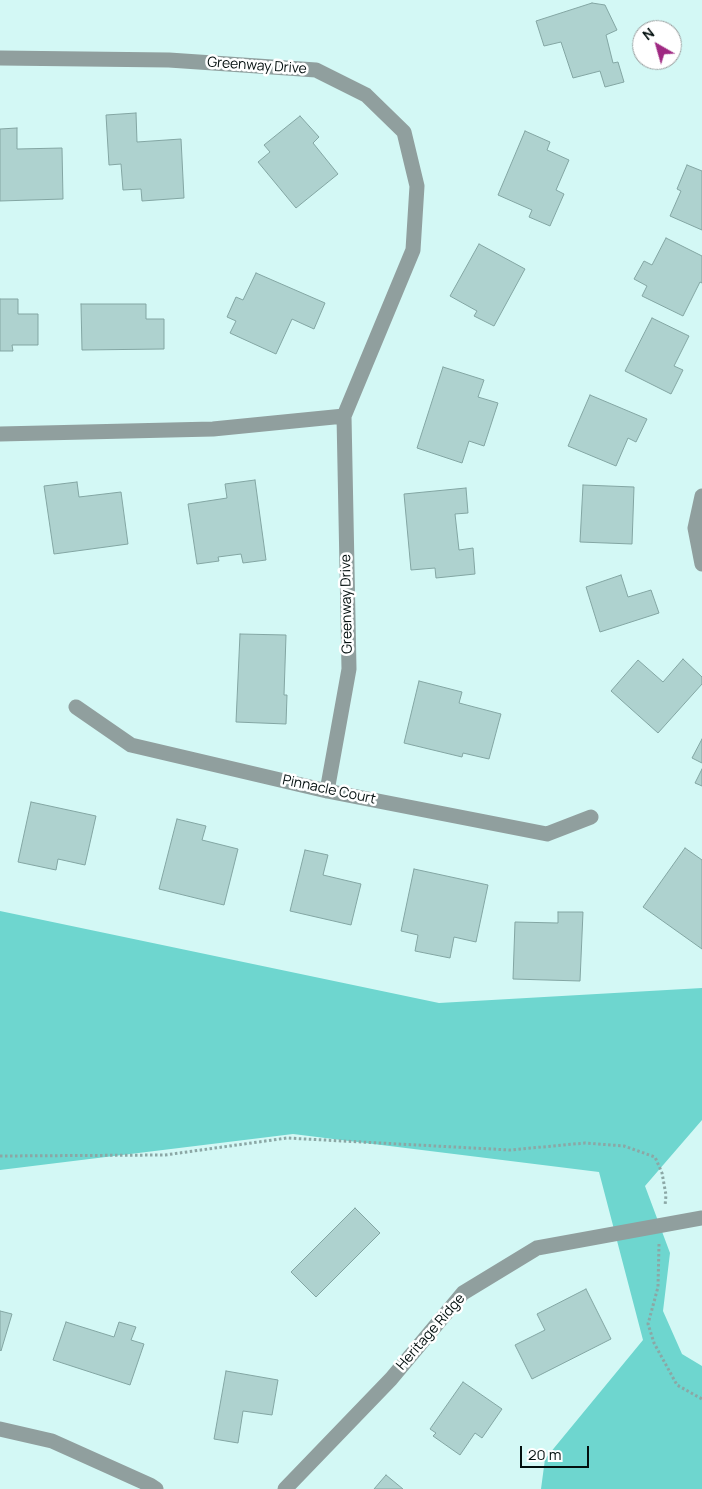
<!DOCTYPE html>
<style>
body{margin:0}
#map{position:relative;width:702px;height:1489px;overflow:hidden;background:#d3f8f5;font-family:Manrope,sans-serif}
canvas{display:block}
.north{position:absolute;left:632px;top:20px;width:50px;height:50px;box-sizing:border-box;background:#fff;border:1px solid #9a9f9f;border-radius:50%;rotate:322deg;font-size:14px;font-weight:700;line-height:20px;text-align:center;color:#030f0e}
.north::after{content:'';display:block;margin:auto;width:18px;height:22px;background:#9f2982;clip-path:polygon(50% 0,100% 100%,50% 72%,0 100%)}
.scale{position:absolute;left:520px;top:1446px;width:69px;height:22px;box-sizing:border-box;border:2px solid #030f0e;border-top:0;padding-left:6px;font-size:15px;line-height:18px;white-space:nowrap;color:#030f0e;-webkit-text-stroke:4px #fff;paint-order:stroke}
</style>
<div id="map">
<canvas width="702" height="1489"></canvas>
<div class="north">N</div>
<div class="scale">20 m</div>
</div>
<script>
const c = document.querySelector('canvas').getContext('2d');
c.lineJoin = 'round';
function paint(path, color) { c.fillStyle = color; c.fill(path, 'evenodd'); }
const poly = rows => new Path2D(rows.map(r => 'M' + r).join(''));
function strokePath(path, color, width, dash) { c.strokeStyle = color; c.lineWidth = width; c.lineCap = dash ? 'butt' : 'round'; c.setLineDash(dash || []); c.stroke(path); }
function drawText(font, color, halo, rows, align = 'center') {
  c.font = font + ' Manrope,sans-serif'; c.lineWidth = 5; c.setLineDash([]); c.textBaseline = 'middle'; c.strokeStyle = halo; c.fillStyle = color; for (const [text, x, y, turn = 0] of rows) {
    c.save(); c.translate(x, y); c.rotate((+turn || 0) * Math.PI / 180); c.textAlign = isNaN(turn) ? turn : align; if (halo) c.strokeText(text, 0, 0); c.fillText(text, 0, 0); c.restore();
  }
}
paint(poly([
 [0,911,439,1003,702,988,702,1120,645,1186,670,1253,663,1311,682,1354,702,1366,702,1489,541,1489,545,1459,643,1340,599,1172,293,1134,0,1170]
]), '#6ed6cf');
const building = poly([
 [592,3,605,5,617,30,606,35,613,63,618,62,624,82,605,87,600,71,573,78,561,42,544,46,536,21,592,3],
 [136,113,137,142,181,139,184,198,142,201,141,189,123,190,121,164,109,165,106,115,136,113],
 [300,116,319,137,313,143,338,174,296,208,258,162,270,152,264,145,300,116],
 [17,128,17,149,62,148,63,199,0,201,0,129,17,128],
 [525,131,550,142,547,150,569,160,556,190,564,194,550,226,529,217,532,210,498,195,525,131],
 [687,165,702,171,702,230,670,216,681,191,677,189,687,165],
 [666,238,702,256,702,283,700,282,683,316,642,296,647,286,634,279,644,261,652,265,666,238],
 [479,244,525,269,494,326,474,316,477,311,450,296,479,244],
 [256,273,325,303,314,329,292,319,276,354,230,333,236,321,227,317,236,297,243,300,256,273],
 [0,299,18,299,18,314,38,314,38,345,12,345,13,351,0,351,0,299],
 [81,304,146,304,146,319,164,319,164,349,82,350,81,304],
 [652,318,689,336,674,366,683,370,671,394,625,371,652,318],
 [443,367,484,380,478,397,498,403,484,446,469,441,462,463,417,448,443,367],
 [590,395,647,419,636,442,628,438,616,466,568,446,590,395],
 [255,480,266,560,243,563,241,554,218,557,219,561,197,564,188,504,227,498,225,484,255,480],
 [77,482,79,497,121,492,128,544,54,554,44,486,77,482],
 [583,485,634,487,632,544,580,542,583,485],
 [466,488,468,513,455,514,459,550,473,548,475,574,436,578,435,568,411,570,404,494,466,488],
 [621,575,628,597,651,590,659,613,600,632,586,587,621,575],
 [240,634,286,635,284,695,287,695,286,724,236,722,240,634],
 [683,659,702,677,702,684,658,733,611,691,638,660,663,682,683,659],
 [419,681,462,692,459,703,501,714,489,759,463,753,462,757,404,743,419,681],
 [702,739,702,763,692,758,702,739],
 [702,769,702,786,695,783,702,769],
 [31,802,96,816,85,865,58,859,56,870,18,862,31,802],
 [177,819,206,826,202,840,238,849,224,905,159,889,177,819],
 [685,848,702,860,702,949,643,907,685,848],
 [305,850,328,855,323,875,361,884,351,925,290,911,305,850],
 [414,869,488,885,476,942,454,937,450,958,415,951,418,935,401,931,414,869],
 [558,912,583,912,580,981,513,979,515,922,558,923,558,912],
 [355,1208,380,1233,316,1297,291,1272,355,1208],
 [586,1289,611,1339,532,1379,515,1345,545,1330,537,1314,586,1289],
 [0,1311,12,1314,1,1351,0,1350,0,1311],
 [66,1322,114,1337,119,1322,136,1327,131,1340,144,1344,130,1385,53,1360,66,1322],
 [226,1371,278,1380,272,1415,243,1411,238,1443,214,1439,226,1371],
 [463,1382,502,1409,482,1438,475,1433,460,1455,433,1436,436,1433,430,1429,463,1382],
 [386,1475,403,1489,374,1489,386,1475]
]);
paint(building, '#aed2cf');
strokePath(building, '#83a6a3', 1);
strokePath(poly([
 [0,1156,165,1155,287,1138,510,1150,585,1143,624,1146,655,1157,662,1173,666,1195,665,1206],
 [659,1244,658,1287,648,1324,654,1343,677,1385,702,1399]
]), '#8ba7a5', 3, [2.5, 2.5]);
strokePath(poly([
 [0,58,169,60,316,70,366,95,404,132,417,186,413,250,344,416,213,429,0,434],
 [702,496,695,528,702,564],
 [76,707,131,745,327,791,547,834,591,817],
 [327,791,349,669,344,416],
 [0,1429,52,1441,150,1485,156,1489],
 [285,1489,391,1379,463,1293,537,1248,702,1218]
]), '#909f9e', 15);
drawText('14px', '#030f0e', '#fff', [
 ["Greenway Drive",257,66,4],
 ["Greenway Drive",347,604,-91],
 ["Pinnacle Court",329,790,12],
 ["Heritage Ridge",431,1332,-49]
]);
</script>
